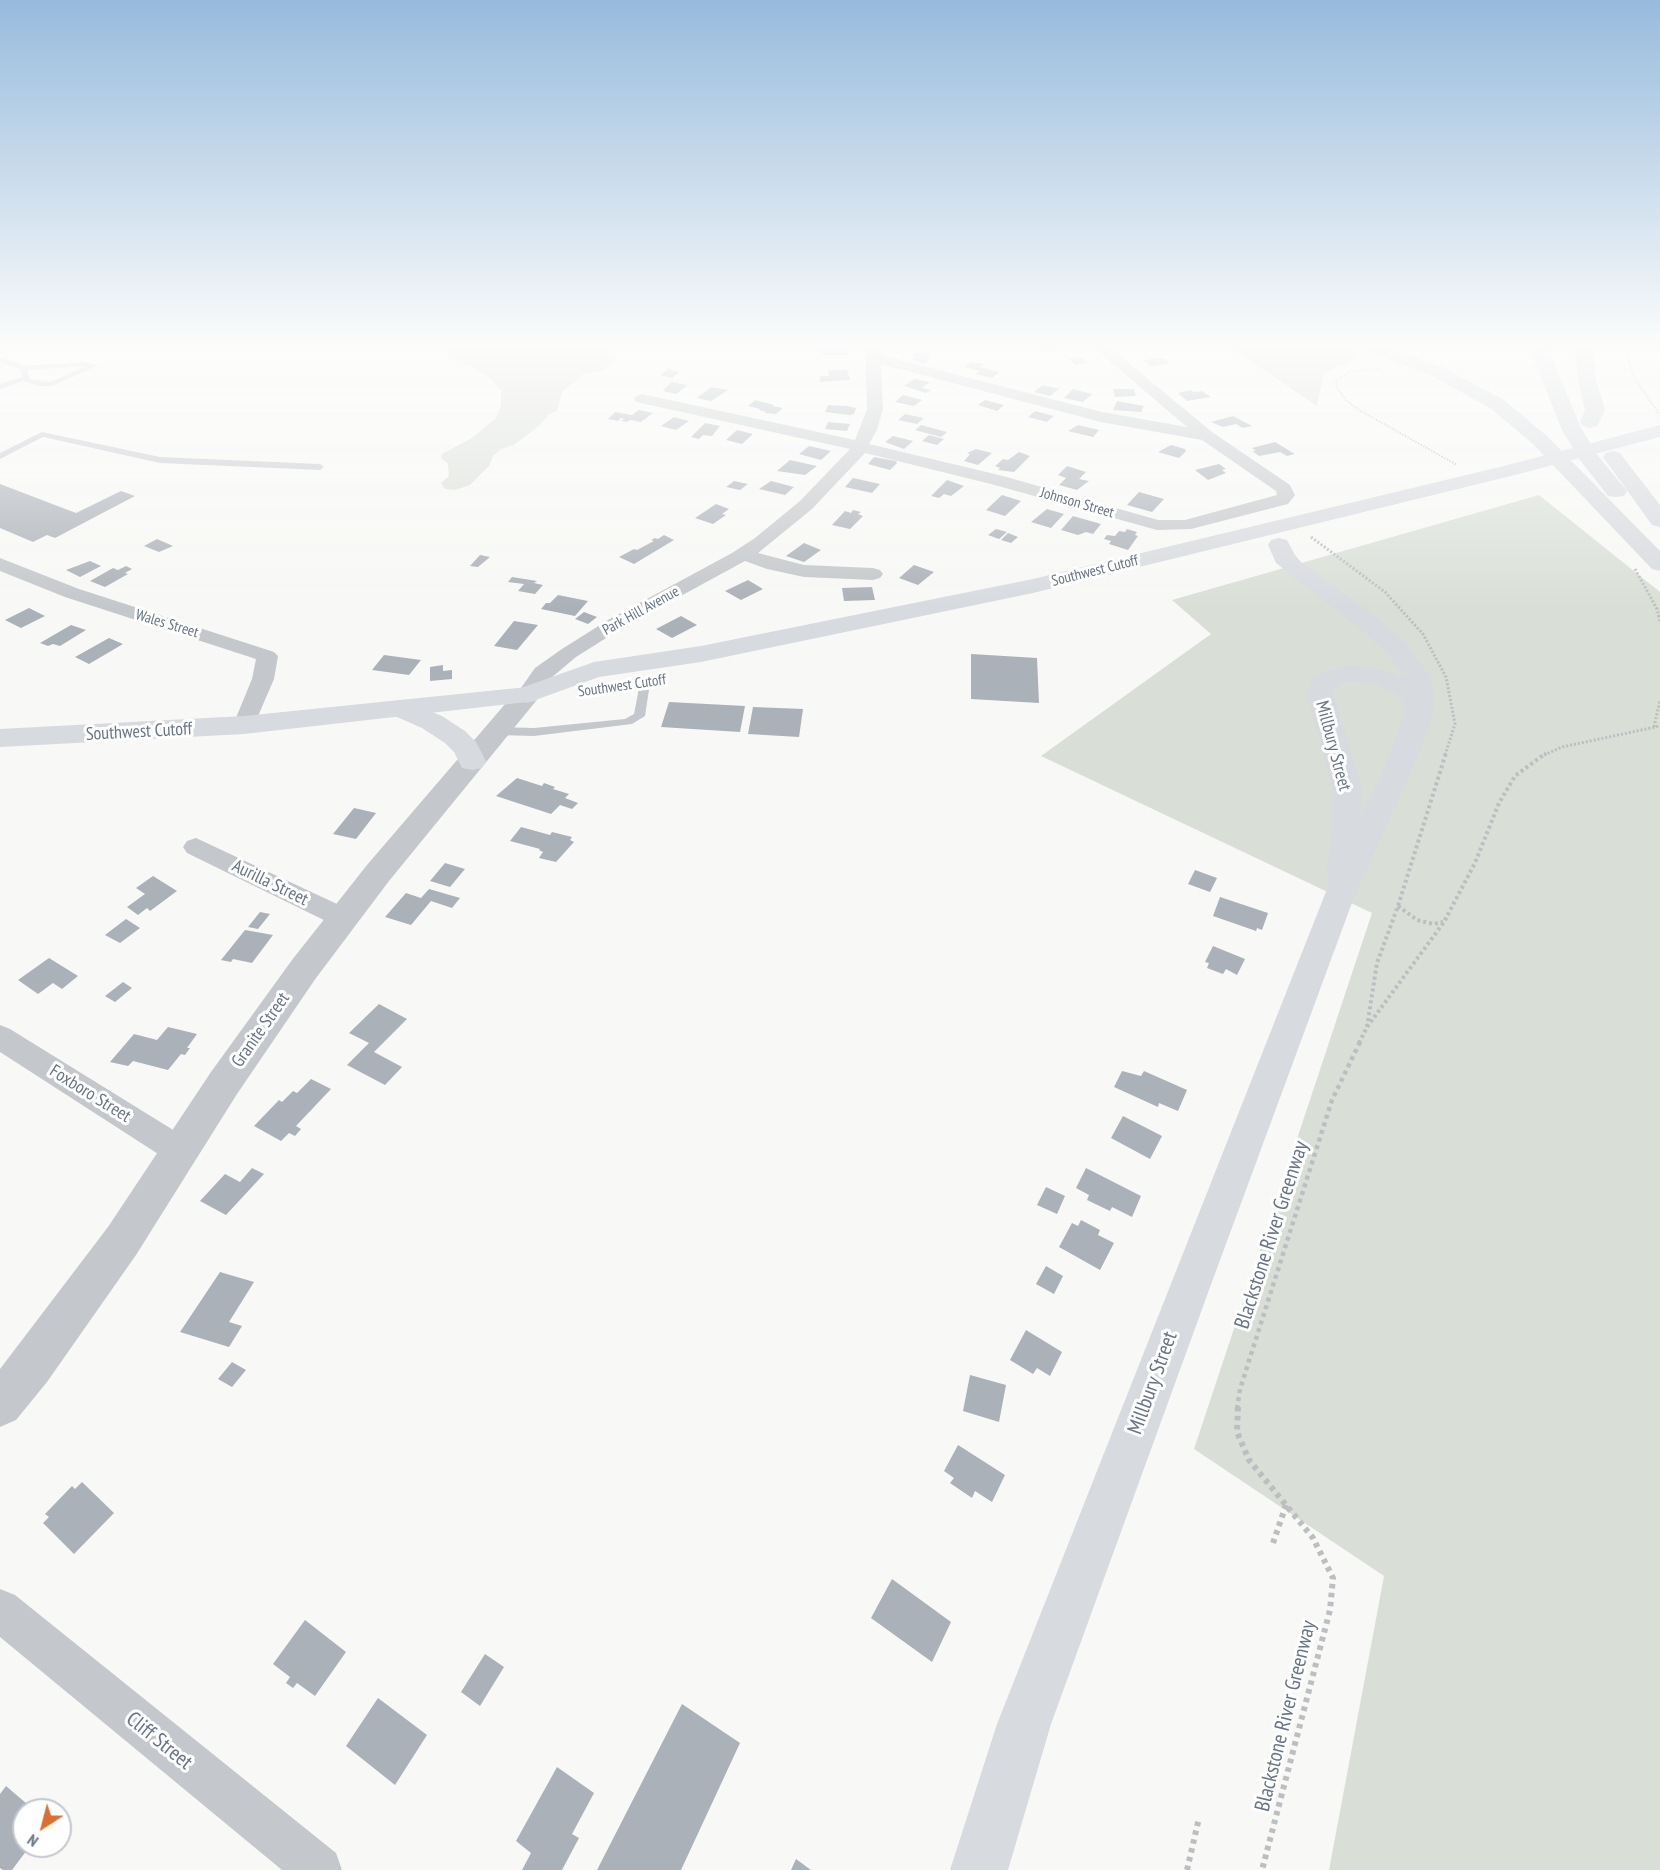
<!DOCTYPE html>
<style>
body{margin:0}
#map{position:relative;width:1660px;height:1870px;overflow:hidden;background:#f8f8f6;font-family:"PT Sans Narrow",sans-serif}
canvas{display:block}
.north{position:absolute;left:12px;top:1798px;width:60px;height:60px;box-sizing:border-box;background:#fff;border:2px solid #c3c8cf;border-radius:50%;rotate:216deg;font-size:16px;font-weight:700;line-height:24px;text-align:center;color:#687586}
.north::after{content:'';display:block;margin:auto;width:21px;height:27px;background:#de6d30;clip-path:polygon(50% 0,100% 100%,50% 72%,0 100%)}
</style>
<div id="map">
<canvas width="1660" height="1870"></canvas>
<div class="north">N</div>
</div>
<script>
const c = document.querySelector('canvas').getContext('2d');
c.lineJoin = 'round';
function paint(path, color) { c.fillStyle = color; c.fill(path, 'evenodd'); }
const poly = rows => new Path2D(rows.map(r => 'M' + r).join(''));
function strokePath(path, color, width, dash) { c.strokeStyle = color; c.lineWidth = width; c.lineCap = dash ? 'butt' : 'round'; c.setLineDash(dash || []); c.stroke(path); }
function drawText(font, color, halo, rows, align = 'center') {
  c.font = font + ' "PT Sans Narrow",sans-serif'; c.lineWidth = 6; c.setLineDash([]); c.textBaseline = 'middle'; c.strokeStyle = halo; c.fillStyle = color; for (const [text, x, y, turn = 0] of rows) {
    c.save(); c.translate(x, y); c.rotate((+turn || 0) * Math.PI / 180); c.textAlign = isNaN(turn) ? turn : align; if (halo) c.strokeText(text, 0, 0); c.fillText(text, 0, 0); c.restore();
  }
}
paint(poly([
 [451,346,611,346,616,360,604,370,585,374,569,386,562,392,557,411,548,415,540,425,514,445,501,449,493,456,489,466,470,485,455,490,445,489,441,483,449,476,448,464,441,458,442,454,472,438,496,418,501,406,501,390,485,374,449,356,446,350],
 [1228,346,1339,346,1364,356,1324,373,1317,406],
 [1539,495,1660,592,1660,1870,1329,1870,1384,1576,1194,1449,1372,913,1041,756,1211,634,1172,600]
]), '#d9dfd7');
paint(poly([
 [1044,346,1069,346,1069,347,1043,352,1039,348,1045,347],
 [822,347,851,347,851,351,848,351,848,355,821,355,822,352,817,352,817,348],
 [914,351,929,353,926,356,931,357,925,364,916,362,918,361,912,360,916,356,911,355],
 [1081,357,1088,363,1075,365,1069,358],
 [1161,358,1170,361,1166,362,1169,364,1151,366,1143,360],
 [970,362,984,364,980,367,1000,372,992,378,976,374,980,371,964,367],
 [668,369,680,372,672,378,660,375],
 [847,369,850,380,820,382,820,376,829,376,828,371],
 [914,379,930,382,922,388,931,390,926,393,904,386],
 [671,382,688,385,676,394,663,391],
 [1043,385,1059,389,1050,396,1034,392],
 [711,387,728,390,711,401,697,398],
 [1073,389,1092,394,1083,402,1064,398],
 [1113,389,1134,389,1136,396,1115,397],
 [1191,390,1193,392,1202,391,1211,397,1187,401,1178,393],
 [903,395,922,400,914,406,895,402],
 [755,400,774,405,772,406,783,408,776,414,764,413,766,412,759,410,760,409,748,406],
 [985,400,1004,405,997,411,978,405],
 [1117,401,1144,406,1141,412,1113,410],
 [828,405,847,406,856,408,854,414,849,415,825,412],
 [639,410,653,413,641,422,630,420,627,422,621,421,624,419,621,418,618,421,608,419,615,412,632,415],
 [1035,411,1054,416,1047,422,1028,417],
 [905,414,924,418,917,424,898,420],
 [1233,416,1252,426,1243,428,1236,424,1223,427,1211,422],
 [674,417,689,421,676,430,661,426],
 [828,422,850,424,847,431,825,429],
 [705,423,720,426,712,436,703,435,699,439,691,437],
 [921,425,947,432,941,437,915,430],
 [1078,425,1099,430,1093,437,1068,431],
 [737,430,753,434,742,444,726,440],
 [929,435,944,439,937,445,922,441],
 [893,436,913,441,904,449,885,442],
 [1275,442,1295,454,1287,456,1280,452,1259,456,1252,451,1256,451,1252,448],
 [1171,445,1185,449,1186,451,1179,458,1158,452],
 [809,446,831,451,821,460,799,454],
 [976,449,992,453,978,465,964,461,970,454,967,453],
 [1019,452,1030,456,1014,472,998,470,1000,468,995,466,1003,459,1008,460],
 [874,457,896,461,897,463,890,470,868,464],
 [790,460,817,466,805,475,777,471],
 [1219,464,1226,469,1222,470,1226,473,1208,480,1195,470],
 [1067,466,1086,472,1079,479,1089,481,1077,490,1059,485,1066,478,1058,475],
 [853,478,880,484,872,493,845,487],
 [947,480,964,486,951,496,944,494,939,498,931,496],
 [734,481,748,484,740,490,726,487],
 [771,481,794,487,785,495,759,489],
 [0,484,76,513,121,491,135,496,55,538,47,535,33,542,0,528],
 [1139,492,1164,499,1152,512,1127,505],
 [1002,495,1021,501,1005,516,986,510],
 [716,504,729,509,722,514,726,515,713,524,695,518],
 [1047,509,1064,514,1051,528,1031,522],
 [853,510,861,512,858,514,863,516,850,529,832,525,845,511,851,513],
 [1073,516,1101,524,1093,534,1086,532,1078,535,1061,530],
 [996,529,1007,532,999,539,988,535],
 [1127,529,1137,532,1135,535,1138,536,1128,550,1109,544,1111,541,1104,539,1107,535,1115,536,1119,531,1125,532],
 [1008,533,1018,537,1011,543,1001,540],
 [664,535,674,540,634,564,619,557,634,549,637,550,650,543,654,541,651,540,655,538,658,539],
 [157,539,173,546,159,552,144,546],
 [804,543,821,550,804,562,786,556],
 [480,555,490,557,478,567,470,566],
 [90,561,101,566,80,577,66,570],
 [914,565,934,572,918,585,899,578],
 [126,566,132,569,125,573,128,574,105,587,90,581,113,568,118,570],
 [512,577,537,581,534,583,543,585,535,594,518,591,524,584,508,582],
 [748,580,763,589,741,600,725,591],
 [872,587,875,600,844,601,842,588],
 [558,595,588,601,575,616,541,609,546,603,550,603],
 [29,608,45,616,21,628,5,620],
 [584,612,597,617,588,624,575,619],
 [681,616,697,625,672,638,656,629],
 [514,621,538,625,517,650,494,646],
 [71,625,86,630,60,646,53,644,48,646,40,643],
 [109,638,123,644,89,664,75,657],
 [971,654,1037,658,1039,703,971,699],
 [384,655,421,660,409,675,372,670],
 [443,665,443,671,452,670,452,679,430,681,430,667],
 [669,702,745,706,740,732,661,727],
 [753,707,803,709,799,737,748,734],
 [517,778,542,786,544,783,555,787,553,789,569,794,565,798,578,803,572,809,560,805,551,814,496,796],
 [354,808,376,813,356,839,333,834],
 [521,827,550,835,552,832,572,837,570,840,574,842,556,862,539,858,543,852,539,850,540,849,510,841],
 [445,863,465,869,450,887,430,881],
 [1195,870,1217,878,1210,892,1188,884],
 [153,876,177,891,150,911,147,908,138,915,127,907,145,894,136,888],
 [429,889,460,898,452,908,431,901,411,925,385,917,406,893,421,898],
 [1220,897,1268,913,1262,930,1257,928,1256,931,1213,916],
 [260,912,270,914,258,929,248,927],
 [126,919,140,928,120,943,105,935],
 [245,930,273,935,252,963,233,959,231,962,221,960],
 [1213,946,1245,959,1237,975,1226,969,1223,974,1207,968,1209,963,1205,962],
 [49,958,78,976,62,989,53,983,38,994,18,980],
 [123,982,132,988,115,1002,105,996],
 [379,1004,407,1019,374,1052,402,1067,385,1085,347,1065,369,1043,349,1033],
 [168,1027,197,1034,187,1048,190,1048,185,1055,181,1054,168,1070,133,1061,128,1066,110,1062,134,1034,157,1040],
 [1122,1071,1141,1076,1144,1071,1187,1090,1178,1111,1159,1103,1158,1107,1114,1087],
 [311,1079,331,1089,296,1126,301,1129,295,1136,289,1133,281,1141,254,1126,279,1100,282,1102,293,1091,297,1093],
 [1123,1116,1162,1136,1150,1159,1111,1138],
 [252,1168,264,1174,226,1215,200,1201,225,1174,240,1182],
 [1086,1168,1141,1196,1132,1217,1112,1207,1110,1211,1087,1200,1089,1195,1076,1188],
 [1046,1187,1065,1196,1057,1214,1037,1205],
 [1081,1220,1100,1230,1098,1235,1114,1243,1100,1270,1059,1247,1072,1223,1078,1226],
 [1046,1266,1063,1276,1054,1294,1036,1284],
 [220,1272,254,1282,229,1322,242,1326,229,1347,180,1332],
 [1026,1330,1062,1352,1050,1376,1037,1368,1033,1374,1010,1360],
 [232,1362,246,1370,232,1387,218,1379],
 [970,1375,1006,1385,999,1422,963,1411],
 [958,1445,1005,1475,992,1502,975,1491,972,1498,950,1483,954,1478,944,1471],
 [82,1482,114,1513,74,1554,43,1523,49,1517,45,1514,72,1486,75,1489],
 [892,1579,951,1622,932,1662,871,1618],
 [305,1620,346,1652,315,1696,297,1683,293,1688,286,1683,290,1677,273,1664],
 [485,1654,504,1667,480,1706,461,1692],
 [378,1698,427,1735,395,1785,346,1746],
 [682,1704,740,1743,681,1870,597,1870],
 [557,1767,594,1793,572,1834,579,1838,562,1870,522,1870,531,1853,516,1841],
 [6,1786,34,1810,24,1810,24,1846,30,1846,12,1870,3,1870,0,1868,0,1794],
 [796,1859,811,1870,791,1870]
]), '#abb1b8');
strokePath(poly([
 [1624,346,1634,378,1660,415],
 [1380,369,1349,372,1336,381,1337,388,1347,401,1359,410,1457,465]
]), '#bcbec1', 2, [1.5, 1.5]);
strokePath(poly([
 [1311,537,1385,592,1423,634,1446,677,1455,724,1445,755],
 [1635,569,1657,609,1660,622],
 [1654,727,1660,700],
 [1544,755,1562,747,1660,726]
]), '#bcbec1', 3, [2, 2]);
strokePath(poly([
 [1398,906,1417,920,1433,924,1443,922],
 [1367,1027,1377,963,1398,906,1446,753],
 [1359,1043,1367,1027,1444,922,1475,863,1499,803,1515,776,1546,753]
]), '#bcbec1', 4, [3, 3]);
strokePath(poly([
 [1237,1409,1240,1389,1332,1100,1360,1042]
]), '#bcbec1', 4.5, [4, 4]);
strokePath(poly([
 [1238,1407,1237,1432,1249,1460,1313,1538,1333,1578,1330,1610,1262,1870],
 [1273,1543,1286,1505],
 [1187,1870,1199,1818]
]), '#bcbec1', 6, [4.5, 4.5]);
paint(poly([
 [0,357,24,366,88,362,97,366,52,386,40,386,23,381,0,389,0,384,22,377,20,369,0,362,0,357],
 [86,366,51,382,30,379,27,370,86,366],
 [42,432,160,457,320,464,324,467,320,470,160,463,43,437,0,459,0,453,42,432],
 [645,680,650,683,645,716,632,724,534,736,497,735,491,731,497,727,534,728,625,719,634,714,640,683,645,680]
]), '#c4c7cb');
paint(poly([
 [865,346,879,346,880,355,1102,412,1187,427,1092,346,1108,346,1212,432,1290,485,1295,495,1288,504,1191,529,1157,530,991,484,865,453,812,509,758,553,804,565,873,568,880,570,883,574,880,578,873,580,804,577,767,569,745,561,622,628,576,657,551,678,535,700,527,702,519,700,516,695,535,668,562,649,608,620,732,553,755,538,800,501,850,449,636,402,634,399,636,396,642,394,855,440,867,409,865,346],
 [881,364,1101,422,1202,440,1276,491,1277,495,1185,520,1158,520,1003,476,869,444,877,430,883,409,881,364],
 [0,558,79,589,274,652,278,656,274,679,252,730,244,732,236,730,233,725,252,679,256,659,65,597,0,571,0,558],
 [196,838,352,911,356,918,352,925,343,928,334,925,187,853,183,847,187,841,196,838],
 [0,1025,10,1029,191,1141,196,1151,191,1161,180,1165,169,1161,0,1052,0,1025],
 [0,1589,15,1595,336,1853,342,1870,282,1870,0,1637,0,1589]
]), '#c4c7cb');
paint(poly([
 [527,687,536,689,540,695,536,701,389,881,316,978,237,1094,136,1255,47,1382,16,1420,0,1427,0,1369,108,1227,211,1072,292,960,367,865,518,689,527,687]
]), '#c4c7cb');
paint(poly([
 [1279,538,1287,540,1295,555,1301,562,1381,621,1406,643,1431,678,1434,701,1431,723,1408,779,1353,900,1209,1290,1051,1724,1008,1870,950,1870,997,1724,1331,879,1326,871,1331,842,1332,787,1307,693,1310,684,1314,678,1326,671,1354,665,1383,670,1405,678,1388,653,1363,631,1276,563,1268,545,1271,540,1279,538],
 [1354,681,1376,685,1395,693,1403,701,1405,713,1380,779,1361,816,1362,787,1333,693,1335,688,1343,683,1354,681]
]), '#d7dadf');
paint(poly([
 [1660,425,1660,437,1515,475,1033,593,701,662,599,677,527,703,518,701,514,695,518,689,594,662,701,646,1033,579,1504,466,1660,425],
 [400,700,442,716,465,731,476,742,486,761,482,768,472,770,462,768,454,752,445,743,422,728,390,714,386,708,390,702,400,700]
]), '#d7dadf');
paint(poly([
 [527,687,536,689,540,695,536,701,244,734,0,747,0,729,244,716,527,687]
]), '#d7dadf');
paint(poly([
 [1360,346,1385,346,1444,368,1504,400,1547,436,1660,551,1660,571,1652,569,1533,444,1490,408,1432,376,1363,350,1360,346],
 [1529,346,1547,346,1581,428,1599,457,1627,491,1624,496,1616,497,1608,496,1580,460,1561,428,1529,346],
 [1575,346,1593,346,1596,380,1605,410,1597,426,1590,428,1583,426,1580,422,1585,410,1578,380,1575,346],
 [1613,451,1620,453,1660,505,1660,527,1652,525,1603,457,1606,453,1613,451]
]), '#d7dadf');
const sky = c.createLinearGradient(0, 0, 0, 608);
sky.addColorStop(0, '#97bbdd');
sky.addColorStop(0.57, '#fcfcfb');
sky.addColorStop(1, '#fcfcfb00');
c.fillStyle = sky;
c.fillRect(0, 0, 1660, 608);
drawText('15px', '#687586', '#fff', [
 ["Johnson Street",1077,503,16],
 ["Southwest Cutoff",1095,571,-14],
 ["Park Hill Avenue",641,611,-29],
 ["Wales Street",167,624,17],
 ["Southwest Cutoff",622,686,-8]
]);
drawText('18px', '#687586', '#fff', [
 ["Southwest Cutoff",139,732,-3],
 ["Millbury Street",1333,746,75],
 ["Aurilla Street",270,883,26],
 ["Granite Street",261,1030,-55],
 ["Foxboro Street",90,1094,32]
]);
drawText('21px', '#687586', '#fff', [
 ["Blackstone River Greenway",1272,1235,-72],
 ["Millbury Street",1153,1383,-70],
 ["Blackstone River Greenway",1286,1716,-76],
 ["Cliff Street",159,1741,39]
]);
</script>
